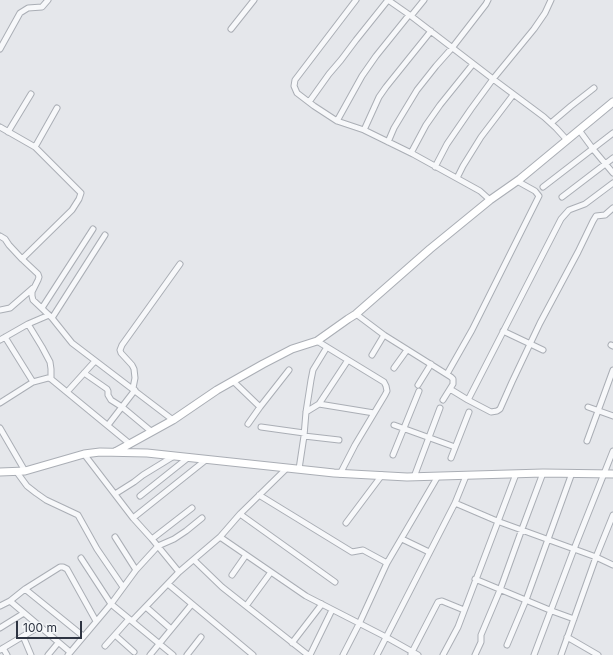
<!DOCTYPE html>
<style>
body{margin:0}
#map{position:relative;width:613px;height:655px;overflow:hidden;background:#e5e7eb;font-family:Inter,sans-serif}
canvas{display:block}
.scale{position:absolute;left:16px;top:621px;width:66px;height:18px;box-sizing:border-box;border:2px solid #2e3442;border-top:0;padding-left:5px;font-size:12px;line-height:14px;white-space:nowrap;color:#2e3442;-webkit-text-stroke:3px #f4f6f8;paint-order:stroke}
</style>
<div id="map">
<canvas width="613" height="655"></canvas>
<div class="scale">100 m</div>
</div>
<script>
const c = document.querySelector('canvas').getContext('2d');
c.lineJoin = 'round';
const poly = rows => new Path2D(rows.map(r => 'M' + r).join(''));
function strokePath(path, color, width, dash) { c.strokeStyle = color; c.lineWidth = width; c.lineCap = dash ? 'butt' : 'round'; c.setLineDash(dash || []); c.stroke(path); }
const street = poly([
 [356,0,295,80,294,86,297,93,314,106,337,121,364,130,413,154,480,191,490,200],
 [388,0,411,16,493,79,544,117,556,128,567,140],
 [411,16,424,0],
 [231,29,254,0],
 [0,49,20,13,28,8,42,7,48,0],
 [309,102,329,74,341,60,356,40,388,0],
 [337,121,362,76,376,56,409,15],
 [551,123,571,106,594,88],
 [0,127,35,147,81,193,79,199,72,210,22,259],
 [364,130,379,97,386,87,431,31],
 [579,130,593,149,613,173],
 [8,132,31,94],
 [388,142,394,128,417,90,436,66,452,48,486,4,488,0],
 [35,147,57,108],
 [411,153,426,125,440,105,473,64],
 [435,167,447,144,471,109,493,79,534,29,545,13,551,0],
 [457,178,463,166,481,137,513,95],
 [543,187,613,133],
 [562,197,613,158],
 [0,236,5,239,9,245,22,259,38,274,39,277,38,280,32,292,32,296,33,300,52,318,72,343,173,420],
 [42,308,93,229],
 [0,310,10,308,33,288],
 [356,314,384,335,451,377,453,379,453,384,443,400],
 [52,318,105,235],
 [28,324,42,347,50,362,51,369,51,379],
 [503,331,543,350],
 [5,337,33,382],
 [0,340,28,324,49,315],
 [611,345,613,346],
 [372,355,384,335],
 [394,368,407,350],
 [84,373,107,389,108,391,108,395,111,400,122,407,152,432],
 [447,374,472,330,539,196,535,191,517,181],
 [233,381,260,407],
 [418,385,431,364],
 [133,388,135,378,134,369,132,365,121,353,120,350,122,345,180,264],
 [450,389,468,400,491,412,497,411,500,409,512,382,540,323,578,252,593,221,596,216,605,215,613,208],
 [67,392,95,361],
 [468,400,561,219,569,210,585,204,613,183],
 [0,403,33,382,48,378,51,379,130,444],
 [319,404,374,413],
 [588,407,613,416],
 [306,412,319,404,348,360,317,341],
 [248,424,260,407,289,370],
 [108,425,135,390],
 [394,425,455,447],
 [261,427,304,433],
 [0,428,25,471],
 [304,436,339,440],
 [587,441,613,370],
 [84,454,133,518,152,539,179,572],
 [393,455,419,391],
 [451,458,469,412],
 [299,469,304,436,306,412,311,380,313,370,327,347],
 [16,471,27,486,36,493,46,500,78,515,97,549,123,587],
 [340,474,355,445,385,395,387,391,386,386,384,382,348,360],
 [414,477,440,408],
 [115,494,134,482,143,475,174,456],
 [259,495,352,552,363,550,387,563],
 [140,496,189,457],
 [455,503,497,521,596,557,613,565],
 [240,514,335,582],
 [133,518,207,459],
 [346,523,382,475],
 [115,537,136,570],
 [220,537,306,596,386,637,418,655],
 [152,539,192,508],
 [402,539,429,552],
 [81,558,111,604,173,655],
 [194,560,222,587,308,655],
 [232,575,246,555],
 [475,579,552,611,574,619],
 [168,584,253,655],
 [25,589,83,636],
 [10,601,70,652],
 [0,606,10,601,25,589,60,567,63,567,67,569,96,621],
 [246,606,271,572],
 [146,607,171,629],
 [132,621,179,572,220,537,240,514,287,468],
 [0,628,24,613],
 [115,635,134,652],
 [23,636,31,655],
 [567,637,598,655],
 [292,643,322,604],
 [507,645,526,600,572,473],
 [105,646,129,619],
 [3,648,7,655],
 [0,650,40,626],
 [411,654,438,602,442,601,464,610],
 [48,655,58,643],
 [68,655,111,604,136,570,158,546,174,539,186,531,202,518],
 [150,655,192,604],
 [187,655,201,637],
 [310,655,332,610],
 [343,655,359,624,387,563,438,476],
 [377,655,455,503,466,476],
 [443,655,458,627,516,474],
 [475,655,481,642,481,635,500,590,522,529,543,473],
 [534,655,574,549,613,451],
 [561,655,596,557,613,515]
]);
const secondary = poly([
 [115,452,173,420,217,390,263,364,292,349,317,341,348,319,356,314,430,249,490,200,520,179,613,102],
 [0,472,25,471,84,454,100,452,147,453,175,456,334,473,407,477,543,473,613,474]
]);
strokePath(street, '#aaaeb5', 7);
strokePath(secondary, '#aaaeb5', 9);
strokePath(street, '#f7f8fa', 5);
strokePath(secondary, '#fff', 7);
</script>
